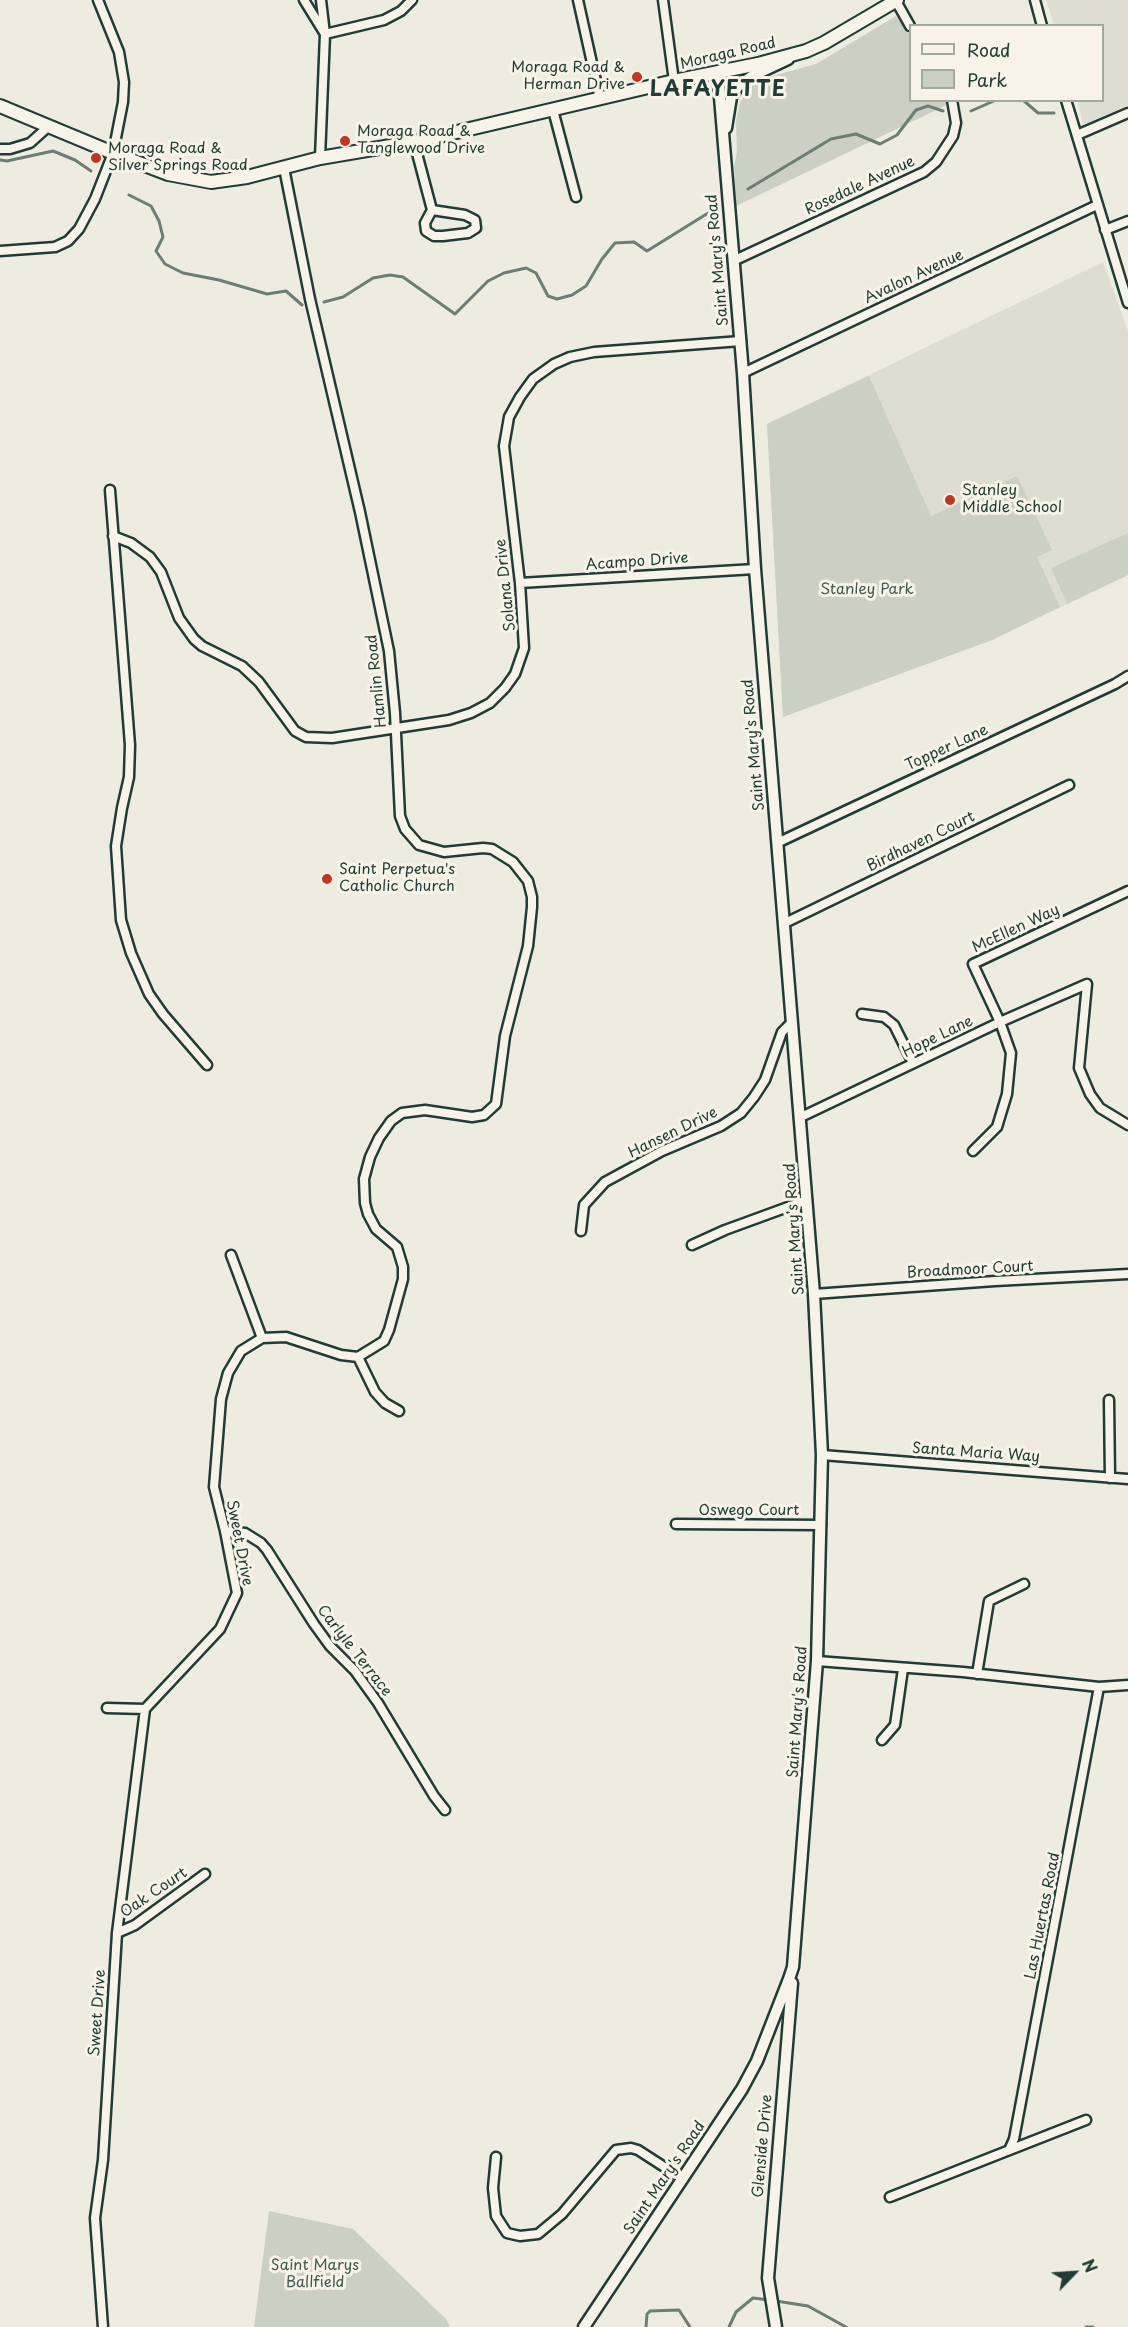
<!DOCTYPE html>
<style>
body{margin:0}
#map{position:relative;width:1128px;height:2327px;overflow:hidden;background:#eeece1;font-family:"Playpen Sans",sans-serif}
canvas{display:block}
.legend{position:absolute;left:909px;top:24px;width:195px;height:78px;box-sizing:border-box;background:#f7f3e8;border:2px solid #a1aaa0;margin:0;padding:8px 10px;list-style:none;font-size:18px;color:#1f3d34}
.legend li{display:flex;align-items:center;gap:12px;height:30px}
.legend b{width:30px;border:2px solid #a1aaa0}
.north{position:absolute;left:1044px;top:2243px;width:60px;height:60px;-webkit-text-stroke:4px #f7f3e8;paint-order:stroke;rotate:65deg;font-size:16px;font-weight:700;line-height:24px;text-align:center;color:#1f3d34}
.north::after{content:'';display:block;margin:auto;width:21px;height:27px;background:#1f3d34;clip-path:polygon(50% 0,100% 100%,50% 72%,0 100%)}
</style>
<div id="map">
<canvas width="1128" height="2327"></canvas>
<ul class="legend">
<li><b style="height:8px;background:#f7f3e8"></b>Road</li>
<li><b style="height:16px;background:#cccfc4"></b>Park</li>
</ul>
<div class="north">N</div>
</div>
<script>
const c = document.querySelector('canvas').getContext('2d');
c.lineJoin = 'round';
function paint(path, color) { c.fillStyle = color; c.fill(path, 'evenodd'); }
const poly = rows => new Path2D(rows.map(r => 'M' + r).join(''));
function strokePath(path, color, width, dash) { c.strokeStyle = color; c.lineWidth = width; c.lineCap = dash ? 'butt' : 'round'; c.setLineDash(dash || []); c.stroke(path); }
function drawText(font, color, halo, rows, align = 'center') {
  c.font = font + ' "Playpen Sans",sans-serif'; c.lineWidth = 6; c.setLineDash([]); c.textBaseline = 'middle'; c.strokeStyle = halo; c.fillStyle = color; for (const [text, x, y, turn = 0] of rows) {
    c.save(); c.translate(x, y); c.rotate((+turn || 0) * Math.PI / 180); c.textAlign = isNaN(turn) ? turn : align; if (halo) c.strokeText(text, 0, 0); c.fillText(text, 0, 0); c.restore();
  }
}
paint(poly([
 [1046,0,1128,0,1128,105,1083,125,1078,101,1102,100,1102,26,1054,25],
 [1103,262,1128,331,1128,575,992,640,783,717,767,424]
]), '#ddddd2');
paint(poly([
 [896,16,910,36,910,100,947,101,949,104,736,206,734,167,737,152,736,121,740,102,753,85,769,77,816,64],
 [869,376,931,516,1017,476,1052,550,1037,557,1060,607,992,640,783,717,767,424],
 [1128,533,1128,575,1067,604,1051,568],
 [269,2211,353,2229,446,2319,450,2327,254,2327]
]), '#cccfc4');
strokePath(poly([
 [1023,100,1038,113,1054,113],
 [971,111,996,100],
 [0,160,7,161,53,151,75,160,91,171],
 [748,189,831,139,856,134,880,144,897,135,916,110,928,106,943,111],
 [129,195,151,206,159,221,163,237,156,251,165,264,183,273,219,280,267,294,286,291,302,305],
 [324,302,343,297,373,278,390,275,403,277,455,314,488,281,504,273,526,268,536,273,548,296,557,299,572,295,586,286,602,259,615,243,634,242,647,251,713,210],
 [776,2301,808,2306,846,2327],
 [646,2327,647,2314,650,2311,679,2310,690,2327],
 [729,2327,736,2312,753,2298,769,2300],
 [1086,2327,1093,2327]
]), '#6c7e74', 3);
const minor = poly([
 [304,0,325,34,320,158],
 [321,0,325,34,384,20,401,11,412,0],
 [578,0,600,99],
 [663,0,674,81],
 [1035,0,1042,26],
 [896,1,910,26],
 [1066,100,1128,303],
 [553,110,576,197],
 [1077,135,1128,113],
 [414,142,432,210,425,223,426,231,434,236,443,236,468,233,476,228,475,220,465,215,432,210],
 [0,149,10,149,30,143,49,126],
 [1105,230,1128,221],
 [0,251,55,247,68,241,79,229,95,199,113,153,123,102,124,82,119,52,98,0],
 [733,261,924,172,936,162,953,136,956,123,952,100],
 [743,373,1097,205],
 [110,490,130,745,129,777,122,808,116,846,121,920,131,953,149,994,163,1014,207,1065],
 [113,536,131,543,150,557,161,572,179,618,194,639,202,646,242,666,259,682,295,731,306,737,332,738,449,720,471,713,490,703,505,688,515,674,524,648,520,583,504,446,509,417,520,397,533,379,554,364,570,357,594,352,741,341],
 [520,583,755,569],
 [777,843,1115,684,1128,676],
 [785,923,1069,785],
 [862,1014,884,1017,894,1025,913,1063],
 [801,1117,1000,1022,1087,984,1079,1068,1090,1094,1100,1108,1128,1125],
 [973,1151,997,1127,1007,1094,1011,1053,1000,1022,973,964,1128,891],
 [581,1231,584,1205,605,1182,662,1151,721,1126,741,1113,754,1097,765,1080,782,1032,792,1022],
 [692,1245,725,1230,807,1200],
 [231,1255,262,1338],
 [814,1294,995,1281,1128,1274],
 [358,1357,375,1392,385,1403,399,1411],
 [1109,1400,1110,1478],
 [822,1455,1128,1479],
 [676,1524,821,1525],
 [225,1531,245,1533,261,1543,267,1550,314,1624,330,1646,355,1671,378,1703,434,1796,445,1810],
 [817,1661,963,1672,1099,1687,1128,1685],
 [977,1674,989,1601,1024,1584],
 [107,1708,145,1709],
 [882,1740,895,1725,903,1669],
 [117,1933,135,1925,205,1874],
 [1010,2148,1014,2139,1099,1687],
 [496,2157,493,2188,496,2216,507,2233,520,2236,538,2234,562,2214,616,2150,631,2148,638,2150,683,2179],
 [890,2197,1086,2120],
 [103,2327,95,2218,103,2160,117,1933,145,1709,220,1629,237,1593,225,1531,214,1487,221,1399,228,1373,241,1351,262,1338,286,1337,341,1355,358,1357,384,1341,389,1330,403,1279,403,1267,397,1247,376,1229,368,1214,365,1203,364,1179,370,1157,379,1138,391,1121,402,1113,425,1110,472,1117,484,1115,496,1104,505,1036,528,946,532,907,532,897,528,881,513,862,492,849,483,848,444,852,419,845,405,829,400,816,395,713,389,651,360,512,310,299,284,168]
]);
const tertiary = poly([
 [726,128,731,97,738,86,754,75,788,59],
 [584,2327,742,2089,757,2061,789,1979,793,1967,817,1661,822,1455,814,1294,755,569,743,373,718,73],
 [776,2327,768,2278,792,1983]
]);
const secondary = poly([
 [0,106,113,153,168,174,211,182,247,177,320,158,414,142,674,81,758,64,806,51,824,43,897,0]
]);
strokePath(minor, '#1f3d34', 13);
strokePath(tertiary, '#1f3d34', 15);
strokePath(secondary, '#1f3d34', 16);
strokePath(minor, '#f7f3e8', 8);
strokePath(tertiary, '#f7f3e8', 10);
strokePath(secondary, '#f7f3e8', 12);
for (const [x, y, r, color] of [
 [637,77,6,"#c8321e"],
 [345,141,6,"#c8321e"],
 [96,158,6,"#c8321e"],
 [950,500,6,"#c8321e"],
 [327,879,6,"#c8321e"]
]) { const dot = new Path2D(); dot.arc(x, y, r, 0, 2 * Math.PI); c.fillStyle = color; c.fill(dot); strokePath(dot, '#f7f3e8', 2); }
drawText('15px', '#1f3d34', '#f7f3e8', [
 ["Moraga Road",728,54,-13],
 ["Rosedale Avenue",860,186,-25],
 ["Saint Mary's Road",718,260,-95],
 ["Avalon Avenue",914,277,-25],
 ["Acampo Drive",637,562,-4],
 ["Solana Drive",506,585,-96],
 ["Hamlin Road",377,681,-96],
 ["Saint Mary's Road",754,745,-95],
 ["Topper Lane",947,748,-25],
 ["Birdhaven Court",921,842,-26],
 ["McEllen Way",1016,929,-25],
 ["Hope Lane",938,1037,-26],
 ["Hansen Drive",673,1133,-26],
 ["Saint Mary's Road",795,1229,-94],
 ["Broadmoor Court",970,1270,-3],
 ["Santa Maria Way",976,1453,4],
 ["Oswego Court",749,1511],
 ["Sweet Drive",239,1543,79],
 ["Carlyle Terrace",354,1651,52],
 ["Saint Mary's Road",798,1712,-86],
 ["Oak Court",154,1893,-34],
 ["Las Huertas Road",1043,1916,-79],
 ["Sweet Drive",98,2013,-86],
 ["Glenside Drive",763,2146,-85],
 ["Saint Mary's Road",665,2178,-56]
]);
drawText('15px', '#1f3d34', '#f7f3e8', [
 ["Moraga Road &",625,68,"right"],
 ["Herman Drive",625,85,"right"],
 ["Moraga Road &",357,132],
 ["Tanglewood Drive",357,149],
 ["Moraga Road &",108,149],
 ["Silver Springs Road",108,166],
 ["Stanley",962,491],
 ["Middle School",962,508],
 ["Saint Perpetua's",339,870],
 ["Catholic Church",339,887]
], 'left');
drawText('15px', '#425a51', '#f7f3e8', [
 ["Stanley Park",867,590],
 ["Saint Marys",315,2266],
 ["Ballfield",315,2283]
]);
c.letterSpacing = '1.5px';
drawText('bold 21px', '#1f3d34', '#f7f3e8', [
 ["LAFAYETTE",718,90]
]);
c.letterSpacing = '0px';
</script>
